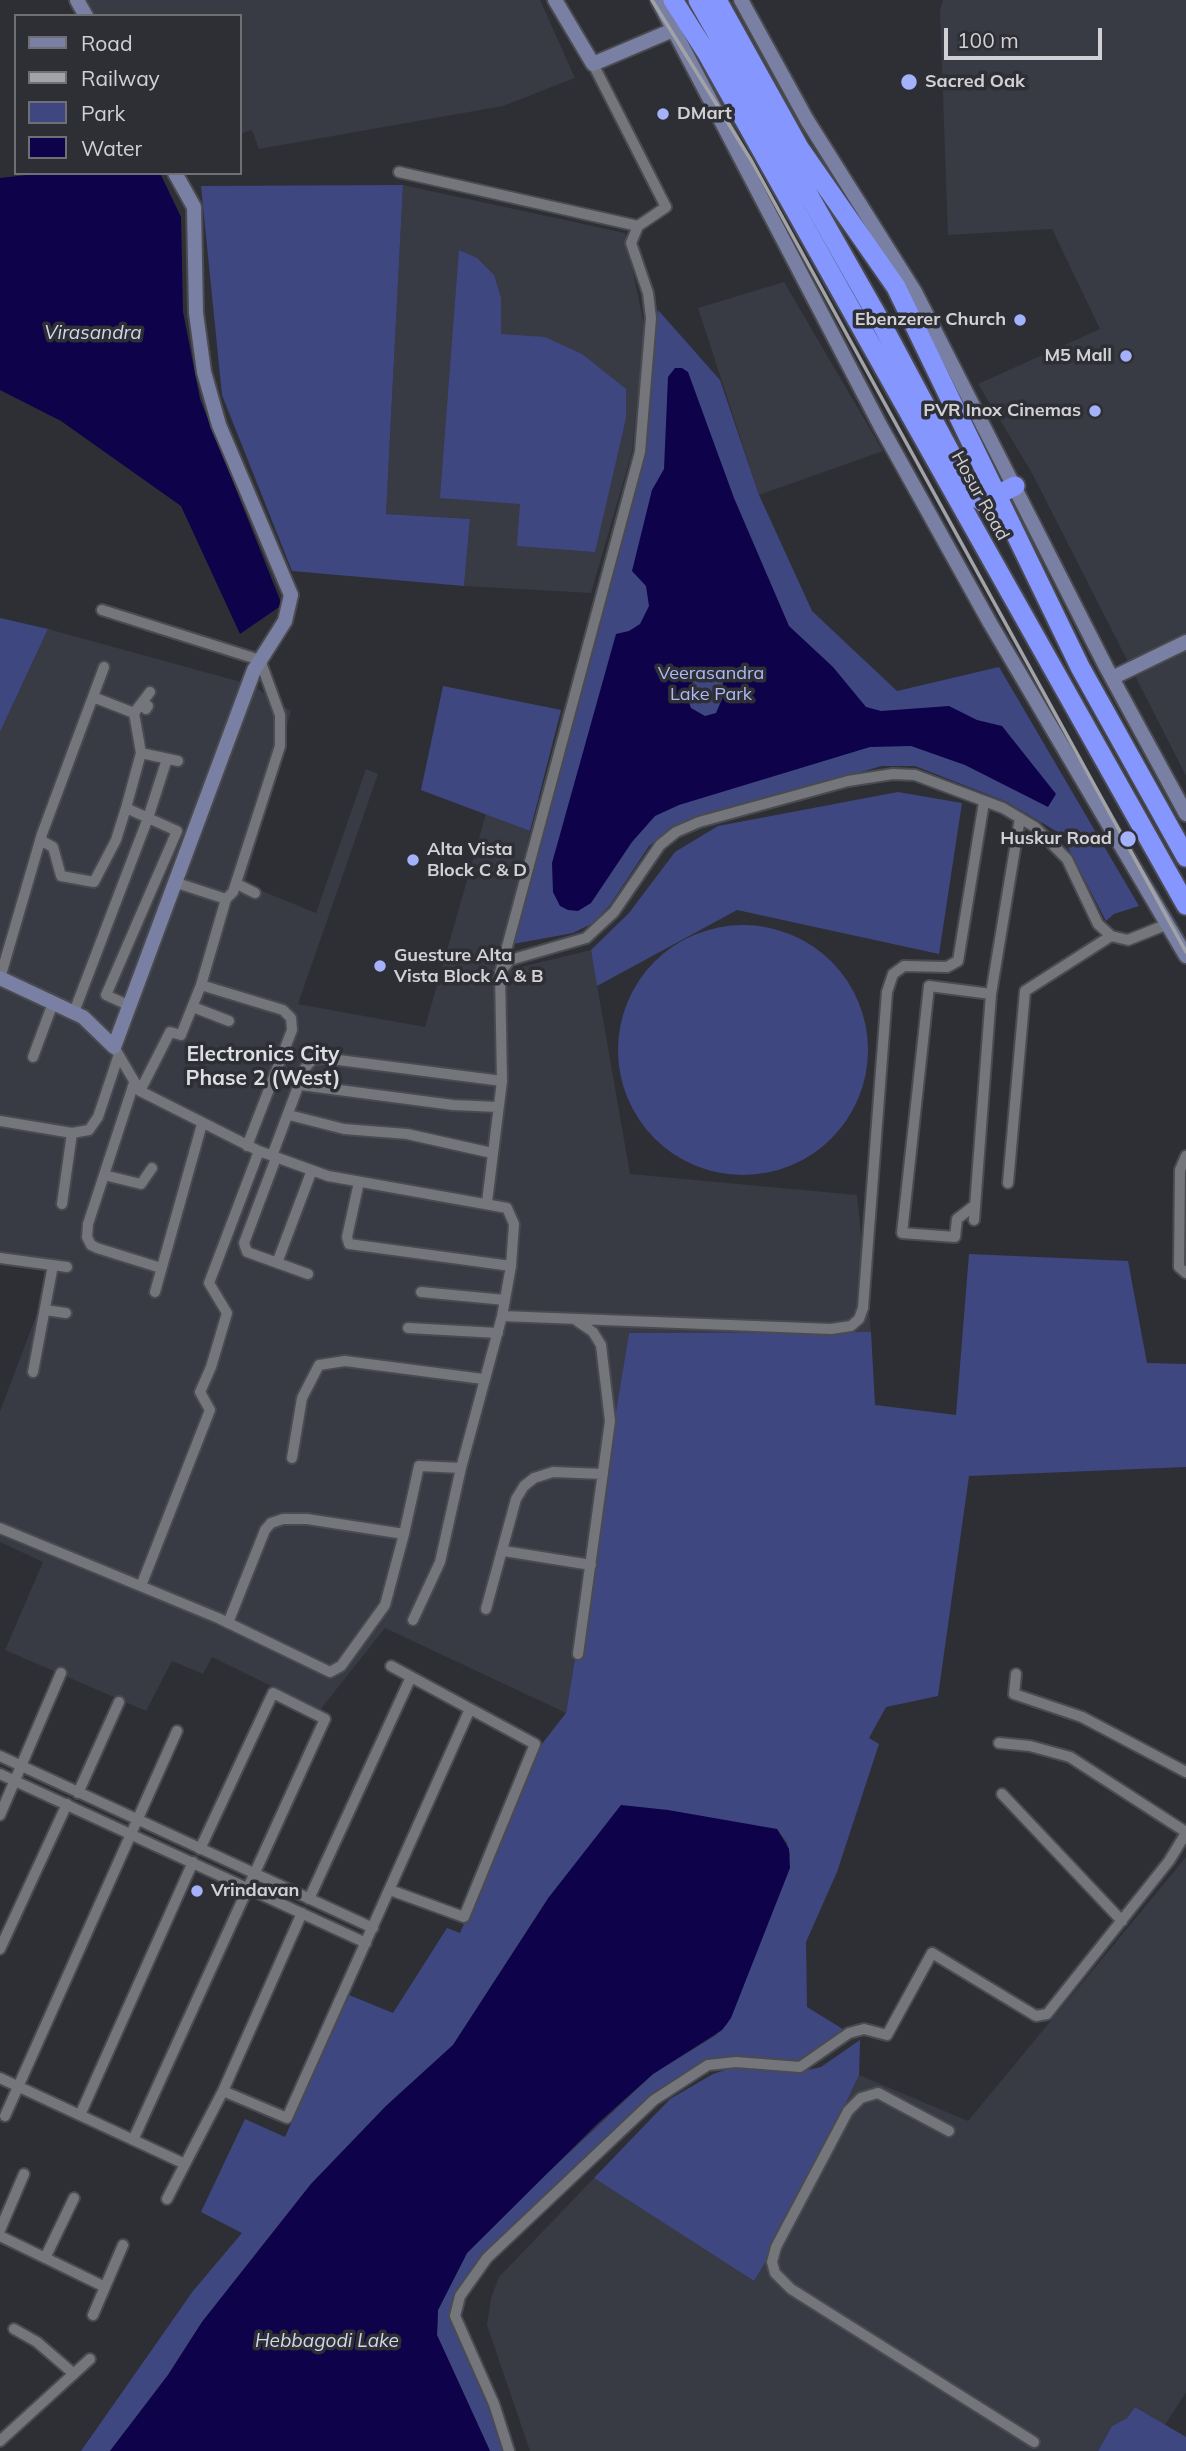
<!DOCTYPE html>
<style>
body{margin:0}
#map{position:relative;width:1186px;height:2451px;overflow:hidden;background:#2e2f34;font-family:Mulish,sans-serif}
canvas{display:block}
.legend{position:absolute;left:14px;top:14px;width:228px;height:161px;box-sizing:border-box;background:#2e2f34;border:2px solid #6f7074;margin:0;padding:9px 12px;list-style:none;font-size:21px;color:#d1d1d5}
.legend li{display:flex;align-items:center;gap:14px;height:35px}
.legend b{width:35px;border:2px solid #6f7074}
.scale{position:absolute;left:944px;top:28px;width:158px;height:32px;box-sizing:border-box;border:4px solid #d1d1d5;border-top:0;padding-left:9px;font-size:21px;line-height:24px;white-space:nowrap;color:#d1d1d5;-webkit-text-stroke:5px #2e2f34;paint-order:stroke}
</style>
<div id="map">
<canvas width="1186" height="2451"></canvas>
<ul class="legend">
<li><b style="height:9px;background:#7980a3"></b>Road</li>
<li><b style="height:9px;background:#a2a3a7"></b>Railway</li>
<li><b style="height:19px;background:#3f4781"></b>Park</li>
<li><b style="height:19px;background:#0e024a"></b>Water</li>
</ul>
<div class="scale">100 m</div>
</div>
<script>
const c = document.querySelector('canvas').getContext('2d');
c.lineJoin = 'round';
function paint(path, color) { c.fillStyle = color; c.fill(path, 'evenodd'); }
const poly = rows => new Path2D(rows.map(r => 'M' + r).join(''));
function strokePath(path, color, width, dash) { c.strokeStyle = color; c.lineWidth = width; c.lineCap = dash ? 'butt' : 'round'; c.setLineDash(dash || []); c.stroke(path); }
function drawText(font, color, halo, rows, align = 'center') {
  c.font = font + ' Mulish,sans-serif'; c.lineWidth = 7; c.setLineDash([]); c.textBaseline = 'middle'; c.strokeStyle = halo; c.fillStyle = color; for (const [text, x, y, turn = 0] of rows) {
    c.save(); c.translate(x, y); c.rotate((+turn || 0) * Math.PI / 180); c.textAlign = isNaN(turn) ? turn : align; if (halo) c.strokeText(text, 0, 0); c.fillText(text, 0, 0); c.restore();
  }
}
paint(poly([
 [86,0,540,0,575,78,503,106,259,149,252,130,240,134,240,16,95,16],
 [943,0,1186,0,1186,776,1032,473,978,384,1100,329,1052,229,948,235,940,11],
 [403,185,625,233,645,330,632,452,591,593,464,586,470,519,386,514],
 [784,282,883,451,759,495,698,308],
 [48,629,252,685,291,711,245,884,316,913,366,769,378,774,298,1004,425,1027,486,814,530,831,500,972,591,950,630,1174,857,1195,871,1332,629,1333,566,1713,385,1628,320,1710,212,1657,203,1674,172,1661,146,1711,5,1650,43,1562,0,1542,0,1411,54,1269,0,1260,0,732],
 [1186,1857,1186,2392,1165,2425,1135,2407,1127,2418,1112,2426,1098,2451,530,2451,487,2325,491,2298,499,2277,594,2178,754,2281,789,2223,859,2075,968,2121]
]), '#383a44');
paint(poly([
 [403,185,386,514,470,519,464,586,292,571,222,395,201,186],
 [459,250,477,258,494,275,501,298,501,334,545,337,582,354,626,389,626,418,595,552,517,546,520,504,440,498],
 [658,310,720,380,759,495,812,611,897,691,999,667,1139,906,1114,914,1106,921,1061,834,1007,802,915,766,882,766,696,818,673,827,649,846,610,905,593,923,573,933,513,944,644,453],
 [0,618,48,629,0,732],
 [443,686,561,710,530,831,421,790],
 [898,792,962,803,939,954,737,910,597,986,591,950,629,913,675,852,718,826],
 '618 1050a125 125 0 1 1 250 0a125 125 0 1 1-250 0Z',
 [969,1254,1128,1261,1147,1363,1186,1364,1186,1467,969,1476,938,1696,886,1707,869,1738,879,1744,837,1872,806,1942,807,2007,846,2031,805,2060,716,2059,688,2072,645,2102,477,2264,450,2318,487,2398,506,2451,490,2451,437,2335,438,2310,467,2253,538,2182,653,2074,716,2035,727,2024,790,1856,787,1843,777,1829,549,1897,453,2045,386,2106,311,2184,202,2322,168,2375,110,2451,81,2451,193,2291,242,2233,201,2212,245,2119,285,2137,349,1995,393,2013,447,1928,460,1933,538,1749,566,1713,629,1333,871,1332,875,1405,956,1415],
 [860,2040,859,2075,789,2223,754,2281,594,2178,670,2099,713,2074,738,2066,794,2073,821,2067],
 [1135,2407,1186,2437,1186,2451,1098,2451,1112,2426,1127,2418]
]), '#3f4781');
paint(poly([
 [45,173,160,173,181,217,183,312,200,399,282,605,240,634,181,506,61,421,0,390,0,178],
 [675,368,682,368,688,372,734,498,789,626,833,667,866,707,881,711,949,706,977,720,1002,726,1056,794,1048,807,965,765,911,746,870,747,679,805,655,816,632,842,591,903,578,911,568,910,560,906,553,892,552,863,616,634,629,631,640,624,649,606,646,586,632,571,652,490,664,469,668,377],
 [716,667,723,679,722,699,716,713,705,716,691,708,686,694,699,672],
 [621,1805,668,1810,777,1829,789,1849,790,1868,731,2018,722,2030,653,2074,598,2123,467,2253,438,2310,437,2335,490,2451,110,2451,168,2375,202,2322,311,2184,386,2106,453,2045,549,1897]
]), '#0e024a');
const street = poly([
 [399,172,638,226,666,207,593,64],
 [102,610,260,660,280,715,280,746,233,892,226,899,177,883],
 [93,697,134,713,141,753,126,808,177,831,106,995,130,1006],
 [145,704,148,706,146,709,144,707,145,704],
 [134,713,150,692],
 [141,753,178,761],
 [40,840,53,847,61,876,94,882,116,840,126,808],
 [237,884,255,893],
 [501,969,640,452,651,318,648,293,631,243,638,226],
 [0,978,42,834,104,667],
 [201,985,283,1010,291,1018,292,1030,247,1146],
 [193,1007,229,1021],
 [74,1012,148,818,167,759],
 [114,1047,140,1091,259,1151,328,1176,507,1208,514,1224,511,1266,502,1316,461,1468,419,1466,404,1534,307,1519,283,1519,271,1523,265,1530,228,1623],
 [33,1057,53,1003],
 [134,1083,88,1224,87,1237,91,1245,97,1248,161,1268],
 [301,1085,453,1105,498,1107],
 [140,1091,170,1032,181,1035,201,985,226,899],
 [289,1115,344,1129,407,1134,492,1153],
 [0,1121,72,1133,89,1130,98,1117,118,1057],
 [272,1156,305,1068,312,1060,323,1058,502,1081],
 [1186,1156,1180,1170,1179,1267,1186,1273],
 [276,1158,244,1243,247,1252,308,1274],
 [104,1175,141,1184,152,1168],
 [359,1182,347,1237,349,1244,511,1266],
 [1008,1183,1025,991,1111,936],
 [487,1202,502,1081,500,972,510,960,586,938,614,912,660,845,676,832,699,822,848,781,893,774,915,775,1003,808,1035,827,1067,859,1098,924,1111,936,1128,940,1168,924],
 [62,1204,72,1133],
 [975,1205,957,1219,955,1237,902,1233,929,986,991,994],
 [974,1220,991,994,1020,818],
 [0,1258,67,1267],
 [277,1263,312,1170],
 [155,1292,202,1124],
 [421,1292,505,1300],
 [45,1310,66,1313],
 [502,1316,831,1329,851,1326,859,1319,863,1308,887,992,893,974,904,966,947,967,958,961,984,802],
 [577,1321,593,1332,601,1345,610,1421,578,1654],
 [408,1328,498,1333],
 [33,1372,53,1265],
 [292,1458,302,1398,319,1365,345,1361,483,1379],
 [0,1528,218,1618,330,1672,341,1666,385,1605,404,1534],
 [504,1551,591,1565],
 [141,1586,210,1410,200,1392,211,1367,227,1313,209,1283,259,1151],
 [486,1609,516,1499,524,1486,534,1478,553,1472,603,1474],
 [413,1620,440,1562,461,1468],
 [1016,1674,1014,1694,1082,1717,1186,1772],
 [999,1743,1030,1746,1070,1757,1186,1832],
 [0,1756,373,1928],
 [0,1774,366,1943],
 [78,1793,119,1702],
 [1002,1794,1122,1921],
 [0,1815,61,1673],
 [390,1890,464,1917,535,1744,391,1666],
 [309,1899,411,1677],
 [0,1949,67,1804],
 [0,2078,185,2164,223,2091,287,2118,470,1709],
 [223,2091,302,1913],
 [80,2115,193,1862],
 [5,2116,177,1731],
 [949,2131,878,2093,861,2098,848,2111,776,2247,772,2262,775,2273,791,2289,1034,2442],
 [133,2140,325,1719,273,1693,200,1849],
 [167,2199,185,2164],
 [0,2230,24,2174],
 [0,2236,105,2287],
 [45,2258,74,2198],
 [93,2315,123,2245],
 [14,2329,37,2342,74,2374],
 [0,2441,90,2359],
 [509,2451,494,2404,455,2316,460,2296,487,2258,654,2100,708,2065,736,2062,800,2067,849,2033,864,2029,887,2035,932,1953,1036,2016,1047,2014,1169,1861,1186,1833]
]);
const secondary = poly([
 [77,0,86,16],
 [555,0,593,64,680,27],
 [658,0,881,427,990,623,1186,956],
 [741,0,807,120,915,292,1106,667,1186,814],
 [1112,678,1186,642],
 [0,978,83,1017,114,1047],
 [114,1047,254,670,285,621,291,595,219,425,204,372,196,313,194,207,175,173]
]);
const highway = poly([
 [673,0,708,55,1186,905],
 [698,0,879,319,973,495,1004,517],
 [717,0,800,149,896,287,1080,667,1186,857],
 [995,496,1015,486]
]);
strokePath(street, '#4a4b50', 14);
strokePath(secondary, '#4a4b50', 18);
strokePath(highway, '#4a4b50', 23);
strokePath(street, '#74767b', 10);
strokePath(secondary, '#7980a3', 14);
strokePath(highway, '#8696ff', 19);
strokePath(poly([
 [652,0,751,160,1186,952]
]), '#a2a3a7', 3.5);
for (const [x, y, r, color] of [
 [909,82,9,"#a4b2fc"],
 [663,114,7,"#a4b2fc"],
 [1020,320,7,"#a4b2fc"],
 [1126,356,7,"#a4b2fc"],
 [1095,411,7,"#a4b2fc"],
 [1128,839,9,"#a4b2fc"],
 [413,860,7,"#a4b2fc"],
 [380,966,7,"#a4b2fc"],
 [197,1891,7,"#a4b2fc"]
]) { const dot = new Path2D(); dot.arc(x, y, r, 0, 2 * Math.PI); c.fillStyle = color; c.fill(dot); strokePath(dot, '#2e2f34', 2.5); }
drawText('bold 18px', '#d1d1d5', '#2e2f34', [
 ["Sacred Oak",925,82],
 ["DMart",677,114],
 ["Ebenzerer Church",1006,320,"right"],
 ["M5 Mall",1112,356,"right"],
 ["PVR Inox Cinemas",1081,411,"right"],
 ["Huskur Road",1112,839,"right"],
 ["Alta Vista",427,850],
 ["Block C & D",427,871],
 ["Guesture Alta",394,956],
 ["Vista Block A & B",394,977],
 ["Vrindavan",211,1891]
], 'left');
drawText('18px', '#d1d1d5', '#2e2f34', [
 ["Hosur Road",980,496,61]
]);
drawText('18px', '#aebaf9', '#2e2f34', [
 ["Veerasandra",711,674],
 ["Lake Park",711,695]
]);
drawText('italic 19px', '#d1d6eb', '#2e2f34', [
 ["Virasandra",93,333],
 ["Hebbagodi Lake",327,2341]
]);
drawText('bold 21px', '#dcdee4', '#2e2f34', [
 ["Electronics City",263,1055],
 ["Phase 2 (West)",263,1079]
]);
</script>
